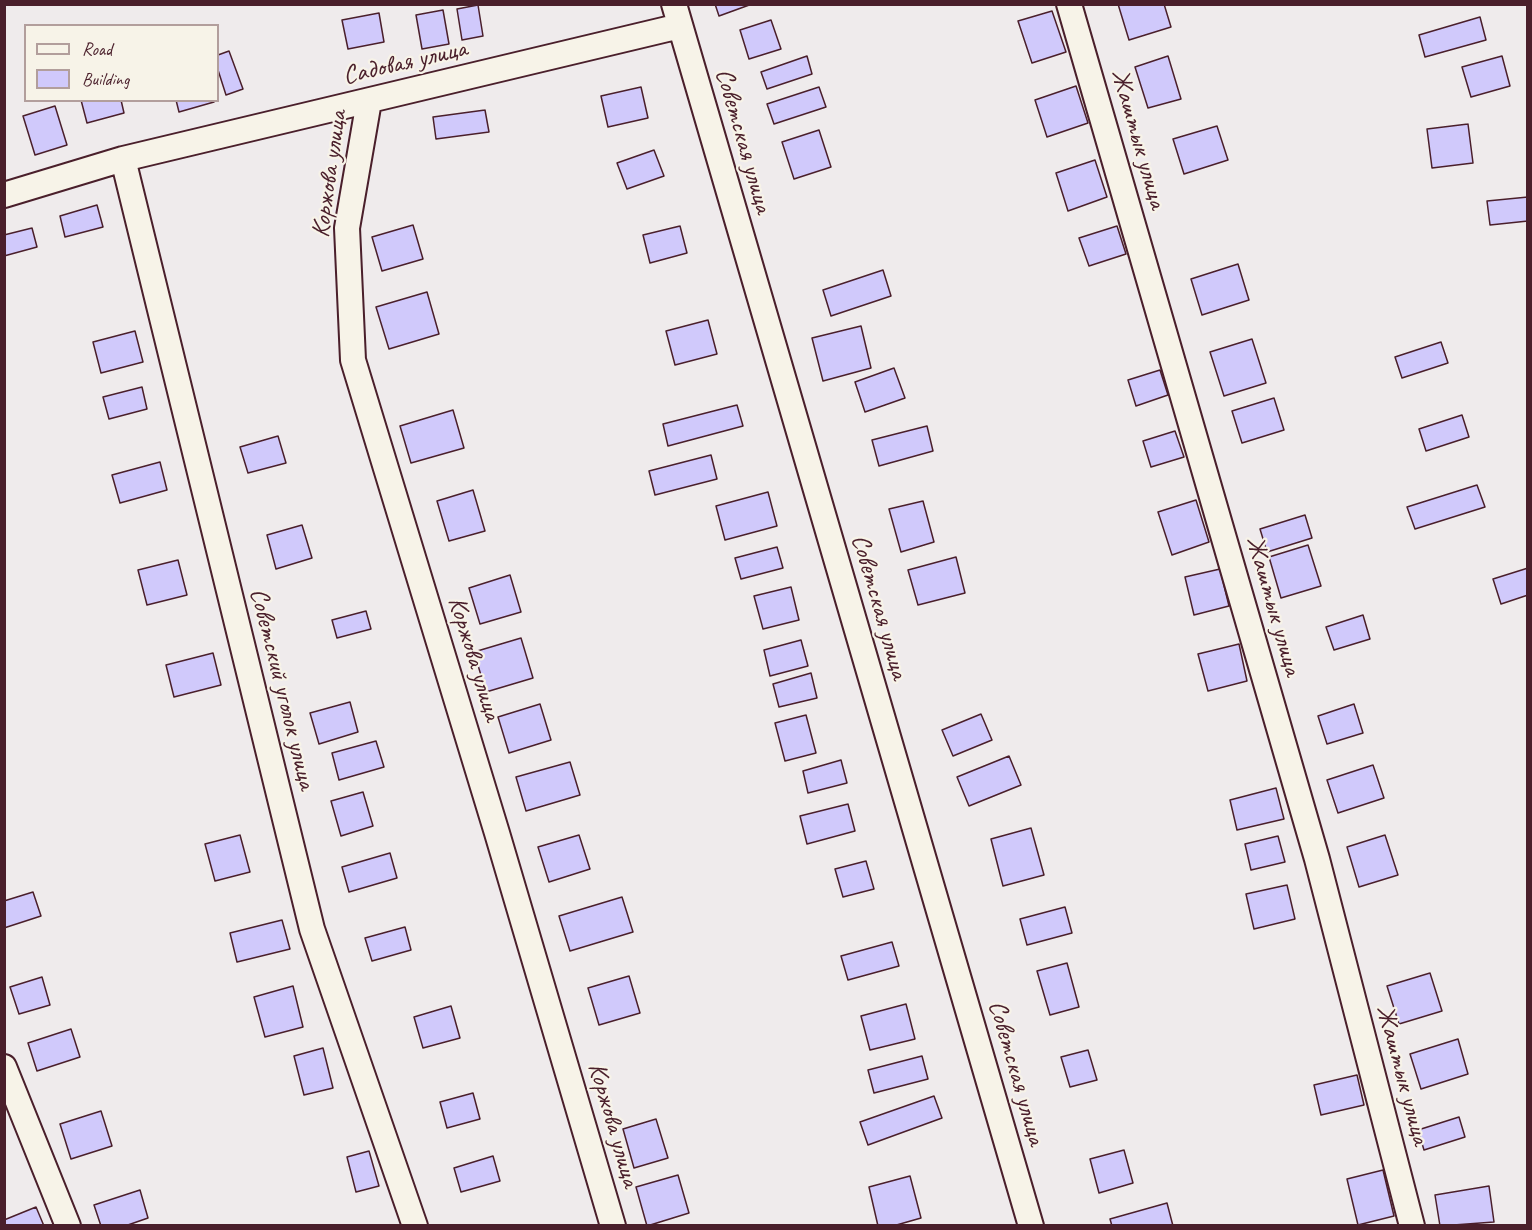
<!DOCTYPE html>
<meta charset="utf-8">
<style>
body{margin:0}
#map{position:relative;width:1532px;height:1230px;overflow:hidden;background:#efebec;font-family:Caveat,sans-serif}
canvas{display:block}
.frame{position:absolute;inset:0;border:6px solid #4a1f2b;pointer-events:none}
.legend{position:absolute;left:24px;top:24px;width:195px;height:78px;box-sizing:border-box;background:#f7f3e8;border:2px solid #b29e9c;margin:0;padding:8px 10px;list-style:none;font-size:18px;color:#4a1f2b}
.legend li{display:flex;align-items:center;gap:12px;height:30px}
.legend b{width:30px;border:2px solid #b29e9c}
</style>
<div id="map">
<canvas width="1532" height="1230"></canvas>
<div class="frame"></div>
<ul class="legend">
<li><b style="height:8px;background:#f7f3e8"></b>Road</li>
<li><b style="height:16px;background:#d0c9fb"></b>Building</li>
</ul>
</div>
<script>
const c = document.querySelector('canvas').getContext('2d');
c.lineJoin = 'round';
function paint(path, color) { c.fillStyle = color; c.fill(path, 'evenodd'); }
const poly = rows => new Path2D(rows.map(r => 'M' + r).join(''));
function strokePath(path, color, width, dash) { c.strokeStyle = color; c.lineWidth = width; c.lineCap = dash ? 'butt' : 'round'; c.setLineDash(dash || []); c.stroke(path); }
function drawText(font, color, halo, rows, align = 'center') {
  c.font = font + ' Caveat,sans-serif'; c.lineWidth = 4.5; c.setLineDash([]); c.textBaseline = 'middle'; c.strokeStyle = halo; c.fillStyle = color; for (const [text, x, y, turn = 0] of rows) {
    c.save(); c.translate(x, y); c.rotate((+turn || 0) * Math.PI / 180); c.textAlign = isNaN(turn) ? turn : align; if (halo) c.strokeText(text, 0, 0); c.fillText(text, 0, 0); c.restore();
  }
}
const building = poly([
 [715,4,752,4,719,16,715,4],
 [1118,4,1164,4,1171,27,1129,40,1118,4],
 [478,5,483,36,462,40,457,9,478,5],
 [443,10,449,44,422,49,416,15,443,10],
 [1052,11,1066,52,1032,63,1018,21,1052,11],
 [379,13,384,42,348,49,342,20,379,13],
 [1480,17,1486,40,1425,57,1419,35,1480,17],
 [771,20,781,49,749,59,740,30,771,20],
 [229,51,243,89,226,95,218,70,218,55,229,51],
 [807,56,812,74,767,89,761,72,807,56],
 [1168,56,1181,99,1148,108,1135,67,1168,56],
 [1502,56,1510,86,1471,97,1462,67,1502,56],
 [1076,86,1088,123,1047,137,1035,100,1076,86],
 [641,87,648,118,608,127,601,96,641,87],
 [819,87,826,107,774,124,767,104,819,87],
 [81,100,121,100,124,113,87,123,81,100],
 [176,100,214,100,214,102,179,112,176,100],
 [55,106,67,145,35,155,23,116,55,106],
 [485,110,489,132,436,139,433,117,485,110],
 [1468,124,1473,163,1432,168,1427,129,1468,124],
 [1217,126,1228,160,1184,174,1173,139,1217,126],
 [819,130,831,167,794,179,782,142,819,130],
 [654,150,664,176,627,189,617,163,654,150],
 [1095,160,1107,197,1068,211,1056,173,1095,160],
 [1528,197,1528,221,1490,225,1487,201,1528,197],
 [97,205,103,227,65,237,60,216,97,205],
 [413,225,423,259,382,271,372,237,413,225],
 [680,226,687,253,650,263,643,235,680,226],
 [1117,226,1126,254,1089,266,1079,238,1117,226],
 [32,228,37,247,4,256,4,235,32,228],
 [1238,264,1249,300,1202,315,1191,279,1238,264],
 [883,270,891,296,831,316,823,290,883,270],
 [427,292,439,334,389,349,376,307,427,292],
 [708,320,717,354,675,365,666,331,708,320],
 [861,326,871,368,823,381,812,338,861,326],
 [135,331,143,362,101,373,93,342,135,331],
 [1252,339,1266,383,1224,396,1210,352,1252,339],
 [1441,342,1448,363,1402,378,1395,357,1441,342],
 [894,368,905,398,865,412,855,382,894,368],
 [1160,370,1168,395,1136,406,1128,380,1160,370],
 [142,387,147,409,109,419,103,397,142,387],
 [1274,398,1284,430,1242,443,1232,411,1274,398],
 [737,405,743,426,668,446,663,424,737,405],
 [453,410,464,448,411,463,400,426,453,410],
 [1462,415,1469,437,1426,451,1419,429,1462,415],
 [927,426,933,451,879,466,872,440,927,426],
 [1175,431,1184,457,1151,467,1143,441,1175,431],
 [278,436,286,463,248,473,240,447,278,436],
 [711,455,717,479,655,495,649,471,711,455],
 [160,462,167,490,120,503,112,475,160,462],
 [1477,485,1485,507,1415,529,1407,507,1477,485],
 [473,490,485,531,449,541,437,501,473,490],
 [768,492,777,526,725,540,716,506,768,492],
 [1196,500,1209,542,1172,555,1158,512,1196,500],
 [923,501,934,542,901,552,889,509,923,501],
 [1305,515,1312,538,1267,552,1260,529,1305,515],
 [302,525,312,558,276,569,267,535,302,525],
 [1308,545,1321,586,1281,598,1269,557,1308,545],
 [777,547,783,568,741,579,735,558,777,547],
 [956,557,965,593,918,605,908,570,956,557],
 [178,560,187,595,147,605,138,570,178,560],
 [1528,568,1528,595,1501,604,1493,579,1528,568],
 [1220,569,1229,606,1194,615,1185,577,1220,569],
 [510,575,521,612,480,624,469,588,510,575],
 [791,587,799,620,763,629,754,596,791,587],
 [366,611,371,629,337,638,332,620,366,611],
 [1363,615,1370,639,1334,650,1326,627,1363,615],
 [521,638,533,678,486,692,474,652,521,638],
 [801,640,808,666,770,676,764,650,801,640],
 [1239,644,1247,681,1208,691,1198,654,1239,644],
 [213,653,221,685,174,697,166,665,213,653],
 [811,673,817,698,779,707,773,684,811,673],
 [350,702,358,732,319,744,310,713,350,702],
 [540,704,551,740,509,753,498,717,540,704],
 [1354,704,1363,733,1327,744,1318,716,1354,704],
 [981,714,992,740,953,756,942,730,981,714],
 [806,715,816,753,785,761,775,723,806,715],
 [376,741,384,767,339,780,332,753,376,741],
 [1009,756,1021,785,969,806,957,777,1009,756],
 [841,760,847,783,808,793,803,771,841,760],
 [570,762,580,795,526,811,516,777,570,762],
 [1373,765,1384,798,1338,813,1327,780,1373,765],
 [1276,788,1284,819,1237,830,1230,800,1276,788],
 [363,792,373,826,341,836,331,801,363,792],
 [848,804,855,831,807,844,800,816,848,804],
 [1031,828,1044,875,1003,886,991,839,1031,828],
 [240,835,250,872,215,881,205,844,240,835],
 [579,835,590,869,549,882,538,847,579,835],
 [1385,835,1398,875,1359,887,1347,847,1385,835],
 [1278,836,1285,862,1251,870,1245,844,1278,836],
 [390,853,397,878,349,892,342,867,390,853],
 [866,861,874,889,843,897,835,869,866,861],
 [1287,885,1295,919,1254,929,1246,894,1287,885],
 [33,892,41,916,4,928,4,901,33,892],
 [622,897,633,932,570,951,559,916,622,897],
 [1065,907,1072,933,1027,945,1020,919,1065,907],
 [282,920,290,949,237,962,230,933,282,920],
 [405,927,411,950,372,961,365,938,405,927],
 [892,942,899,966,848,980,841,956,892,942],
 [1067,963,1079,1007,1050,1015,1037,971,1067,963],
 [1430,973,1442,1011,1399,1024,1387,986,1430,973],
 [629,976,640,1013,599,1025,588,988,629,976],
 [42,977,50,1005,19,1014,10,987,42,977],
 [293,986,303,1027,265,1037,254,997,293,986],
 [906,1004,915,1039,870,1050,861,1016,906,1004],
 [451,1006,460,1038,423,1048,414,1017,451,1006],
 [71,1029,80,1057,37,1071,28,1043,71,1029],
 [1458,1039,1468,1074,1421,1089,1410,1054,1458,1039],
 [323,1048,333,1088,304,1095,294,1056,323,1048],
 [1088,1050,1097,1080,1070,1087,1061,1057,1088,1050],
 [922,1056,928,1079,874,1093,868,1070,922,1056],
 [1357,1075,1364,1105,1321,1115,1314,1085,1357,1075],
 [473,1093,480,1119,447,1128,440,1102,473,1093],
 [934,1096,942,1118,868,1145,860,1122,934,1096],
 [101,1111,112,1146,71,1159,60,1124,101,1111],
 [1459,1117,1465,1137,1424,1150,1418,1130,1459,1117],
 [656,1119,668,1158,634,1168,623,1129,656,1119],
 [1124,1150,1133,1183,1099,1193,1090,1159,1124,1150],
 [369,1151,379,1186,356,1192,347,1157,369,1151],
 [493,1156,500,1181,461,1192,454,1168,493,1156],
 [1383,1170,1394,1216,1358,1225,1347,1179,1383,1170],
 [678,1175,689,1213,647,1226,636,1187,678,1175],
 [910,1176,921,1218,893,1226,878,1226,869,1187,910,1176],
 [1489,1186,1494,1222,1440,1226,1435,1195,1489,1186],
 [140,1190,148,1218,125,1226,101,1226,94,1205,140,1190],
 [1167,1203,1173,1226,1112,1226,1110,1219,1167,1203],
 [36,1207,44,1226,4,1226,4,1220,36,1207]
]);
paint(building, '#d0c9fb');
strokePath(building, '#4a1f2b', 1.5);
const street = poly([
 [674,4,1031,1226],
 [1069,4,1317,859,1412,1226],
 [369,101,347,228,353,360,497,833,613,1226],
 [123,159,312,929,415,1226],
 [4,195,123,159,680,26],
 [4,1067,68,1226]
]);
strokePath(street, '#4a1f2b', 28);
strokePath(street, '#f7f3e8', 24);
drawText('26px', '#4a1f2b', '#f7f3e8', [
 ["Садовая улица",405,63,-13],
 ["Жаштык улица",1138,139,74],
 ["Советская улица",743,141,74],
 ["Коржова улица",330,174,-82],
 ["Жаштык улица",1273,606,74],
 ["Советская улица",879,607,74],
 ["Коржова улица",474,659,73],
 ["Советский уголок улица",282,689,76],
 ["Советская улица",1016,1073,74],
 ["Жаштык улица",1402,1075,75],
 ["Коржова улица",613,1125,74]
]);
</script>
